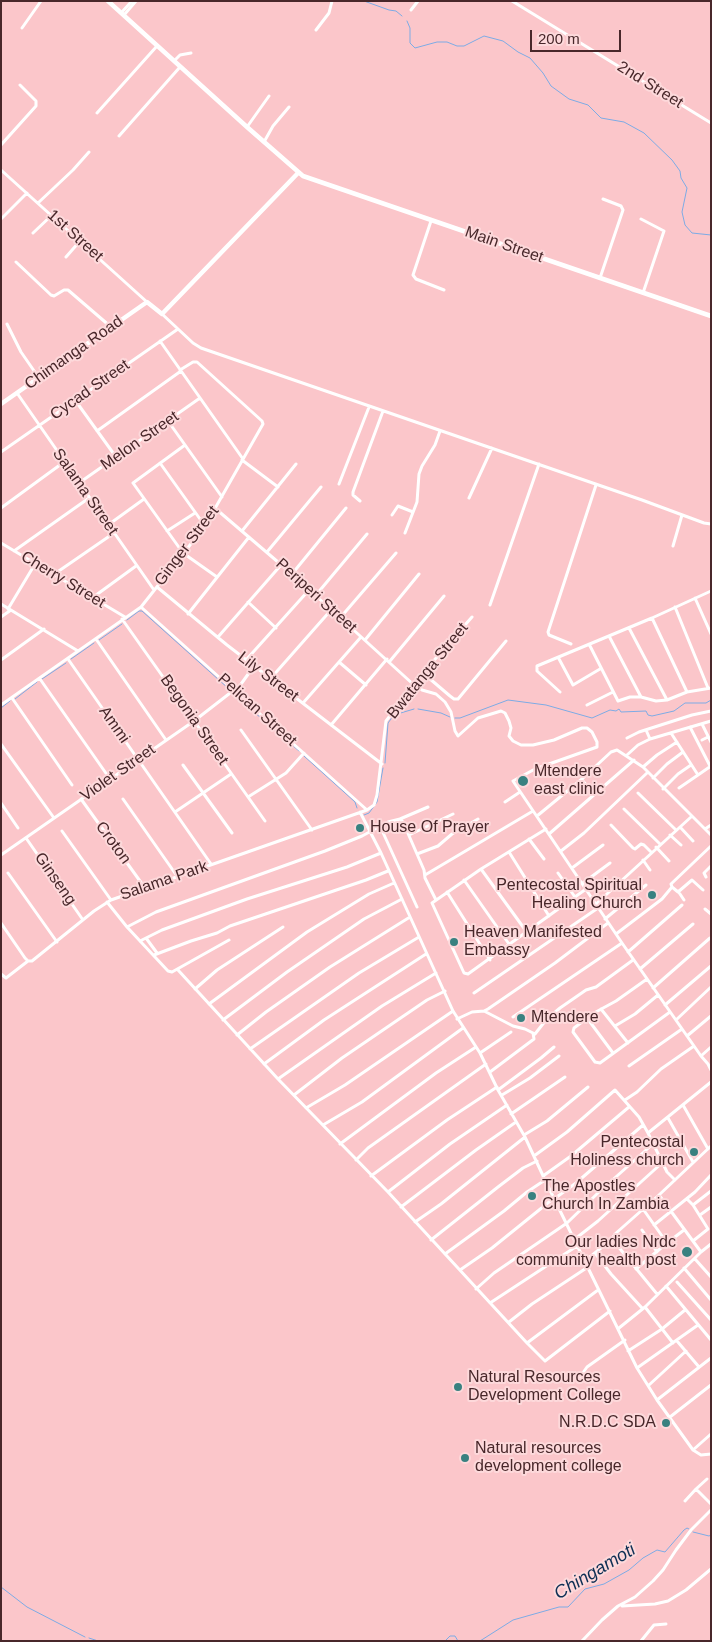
<!DOCTYPE html>
<style>
body{margin:0}
#map{position:relative;width:712px;height:1642px;overflow:hidden;background:#fbc6ca;font-family:Arial,sans-serif}
canvas{display:block}
.frame{position:absolute;inset:0;border:2px solid #48272a;pointer-events:none}
.scale{position:absolute;left:530px;top:30px;width:91px;height:22px;box-sizing:border-box;border:2px solid #48272a;border-top:0;padding-left:6px;font-size:15px;line-height:18px;white-space:nowrap;color:#48272a;-webkit-text-stroke:4px #fdd9db;paint-order:stroke}
</style>
<div id="map">
<canvas width="712" height="1642"></canvas>
<div class="frame"></div>
<div class="scale">200 m</div>
</div>
<script>
const c = document.querySelector('canvas').getContext('2d');
c.lineJoin = 'round';
const poly = rows => new Path2D(rows.map(r => 'M' + r).join(''));
function strokePath(path, color, width, dash) { c.strokeStyle = color; c.lineWidth = width; c.lineCap = dash ? 'butt' : 'round'; c.setLineDash(dash || []); c.stroke(path); }
function drawText(font, color, halo, rows, align = 'center') {
  c.font = font + ' Arial,sans-serif'; c.lineWidth = 4; c.setLineDash([]); c.textBaseline = 'middle'; c.strokeStyle = halo; c.fillStyle = color; for (const [text, x, y, turn = 0] of rows) {
    c.save(); c.translate(x, y); c.rotate((+turn || 0) * Math.PI / 180); c.textAlign = isNaN(turn) ? turn : align; if (halo) c.strokeText(text, 0, 0); c.fillText(text, 0, 0); c.restore();
  }
}
strokePath(poly([
 [364,1,389,10,396,11,402,16],
 [407,21,410,28,410,43,415,48,437,42,447,42,457,46,464,46,484,36,503,41,518,52,530,58,543,73,551,86,569,99,588,105,601,118,624,122,644,133,672,160,680,171,681,178,687,188,682,212,685,225,692,233,711,235],
 [127,620,139,611,142,611,229,689],
 [99,640,122,624],
 [71,659,94,643],
 [42,679,66,663],
 [15,699,37,682],
 [1,708,10,701],
 [418,709,441,713,450,717],
 [254,712,299,751],
 [394,715,414,709],
 [455,718,460,718,508,700,546,705,592,718,610,710,616,711,619,709,621,712,646,711,648,715,652,716,674,711,685,703,706,703,711,700],
 [304,756,344,792,355,802,357,808],
 [385,763,388,723,414,688],
 [364,815,369,813,377,802,383,768],
 [693,1532,709,1536,711,1535],
 [1,1587,27,1607,85,1637],
 [89,1638,98,1641],
 [445,1641,450,1636,455,1636,458,1641],
 [480,1641,513,1620,559,1607,568,1607,585,1589,604,1584,629,1570,643,1558,657,1550,665,1552,684,1530,687,1528,689,1529]
]), '#7cabe5', 1);
strokePath(poly([
 [512,1,711,123],
 [411,10,418,1],
 [121,13,132,1],
 [124,15,136,1],
 [22,28,41,1],
 [316,30,329,13,332,1],
 [174,61,180,55,191,53],
 [97,113,157,46],
 [247,127,269,96],
 [119,136,180,67],
 [264,142,273,126,289,107],
 [1,145,36,106,36,101,20,85],
 [1,170,147,302],
 [38,203,73,170,89,152],
 [1,219,27,193],
 [641,219,664,231,643,293],
 [431,221,413,275,416,279,444,290],
 [33,233,52,215],
 [66,257,80,241],
 [16,262,51,295,54,296,64,290,68,290,111,327],
 [600,278,623,210,621,206,603,199],
 [162,314,193,343,201,348,642,500,704,523,711,524],
 [7,324,21,352,39,378],
 [160,341,243,459],
 [17,393,154,590],
 [75,400,116,457],
 [168,421,222,497],
 [97,431,181,371],
 [185,445,133,483,183,553,217,577],
 [1,452,178,329],
 [242,460,278,487],
 [160,463,205,526],
 [79,483,200,398],
 [339,484,369,407],
 [469,498,492,448],
 [360,501,353,495,353,492,383,411],
 [1,508,64,462],
 [216,509,292,574,414,685,422,690,436,694,445,702,451,712,455,731,458,736,478,718,501,711,505,713,509,721,511,728,509,736,513,741,521,745,533,745,554,740,582,728,587,728,592,732,597,742,597,747,535,769,513,781,622,943,701,1056,708,1064,711,1070],
 [392,515,398,506,413,512],
 [108,525,144,499],
 [167,531,195,513],
 [242,531,296,464],
 [405,533,417,502,419,474,422,466,435,445,440,431],
 [1,543,125,617],
 [673,546,682,515],
 [14,551,89,498],
 [267,552,321,487],
 [292,574,346,508],
 [53,575,114,533],
 [157,587,227,645,382,764],
 [316,595,367,534],
 [92,598,136,566],
 [695,598,711,634],
 [248,602,276,628],
 [1,604,78,651],
 [490,605,539,464],
 [675,607,708,688],
 [8,609,35,564],
 [188,614,249,537],
 [1,617,11,610],
 [340,618,396,553],
 [652,618,687,692],
 [122,619,265,821],
 [629,628,667,700],
 [609,636,641,697],
 [218,637,281,565],
 [96,639,166,740],
 [365,640,419,574],
 [571,644,549,635,548,632,596,485],
 [589,644,618,701,630,697,641,697,656,701,667,700,687,692,711,688],
 [558,657,573,685,600,669],
 [68,659,211,864],
 [1,660,44,629],
 [246,660,309,590],
 [390,661,444,596],
 [339,662,366,685],
 [423,673,450,696,454,699,458,699,506,641],
 [271,678,331,610],
 [40,679,110,779],
 [236,691,254,666],
 [560,692,537,671,537,666,652,618,711,591],
 [12,698,72,785],
 [303,703,361,637],
 [1,705,141,607,205,526,263,424,262,421,197,362,193,362,180,370],
 [587,705,613,692],
 [702,724,711,742],
 [331,725,387,659],
 [690,727,710,766],
 [241,730,312,830],
 [646,730,650,739],
 [671,733,698,775,711,766],
 [627,738,639,732,692,715,711,711],
 [702,740,708,737],
 [1,744,54,818],
 [627,755,638,745,650,739,711,721],
 [183,765,232,833],
 [643,767,657,755,677,742],
 [653,778,667,764,683,752],
 [582,780,594,794],
 [679,788,698,775],
 [663,789,678,774,691,765],
 [638,793,676,830],
 [248,797,286,773,304,753],
 [81,799,145,888],
 [123,799,177,876],
 [505,802,520,792],
 [1,803,18,828],
 [624,809,660,844],
 [367,810,374,805,377,795,386,721,423,673,472,617],
 [175,812,231,774],
 [360,812,381,853,453,1011,480,1053,498,1090,525,1137,545,1180,637,1368,657,1400,693,1450,701,1455,711,1454],
 [537,816,582,779,611,752,617,750,643,767,711,835],
 [400,819,428,807],
 [611,825,633,848,635,849,641,844,644,845,651,852],
 [380,826,417,907],
 [680,827,693,841],
 [546,829,481,869,432,903,464,973,468,974,586,889],
 [705,829,711,825],
 [62,831,111,900],
 [549,834,634,760],
 [409,835,453,814],
 [670,835,681,845],
 [26,838,83,920],
 [529,839,544,859],
 [656,847,669,861],
 [561,851,584,833,648,772],
 [509,852,549,916],
 [417,854,438,846,452,834,478,819],
 [1,855,194,721,234,690],
 [643,860,650,870],
 [572,868,603,845],
 [481,869,526,931],
 [8,873,57,942],
 [558,873,575,897],
 [425,875,533,811],
 [706,877,704,873,711,866],
 [464,880,509,944],
 [583,883,610,863],
 [703,890,692,880,678,892,672,887,671,884,711,846],
 [678,891,684,900],
 [447,892,490,960],
 [107,902,127,927,168,971,172,972,229,940],
 [596,904,691,817],
 [705,909,711,914],
 [605,919,646,885],
 [1,923,25,958,28,961,32,961,94,911,111,900,367,810,141,607],
 [127,927,156,912,325,851,362,836,388,822,400,819,403,822,424,870,425,878,436,900],
 [616,934,662,899,672,887],
 [146,938,157,953],
 [140,941,162,930,247,899,347,867,381,853],
 [628,952,682,905],
 [154,955,191,941,217,933,230,926,366,880,388,871],
 [640,969,693,924],
 [178,970,278,1079,388,1192,527,1343,545,1361,610,1311],
 [1,974,6,978,28,961],
 [647,979,616,1001,594,1013,574,1028,573,1032,595,1062,600,1063,670,1012],
 [653,988,710,938],
 [195,989,217,970,283,927],
 [474,993,598,908],
 [209,1004,307,932,369,894,394,883],
 [665,1005,711,966],
 [601,1009,628,1043],
 [484,1011,513,1026,525,1029,535,1034,546,1020,560,1008,586,990,596,987,633,960],
 [513,1017,622,943],
 [587,1018,613,1053],
 [457,1019,472,1012,484,1011,488,1009,555,963,608,923],
 [223,1020,287,972,364,919,402,899],
 [676,1020,711,987],
 [615,1026,635,1014,658,995],
 [237,1035,266,1012,330,967,410,917],
 [687,1036,711,1016],
 [250,1049,359,973,419,937],
 [480,1053,511,1032],
 [701,1056,711,1047],
 [264,1064,324,1020,426,954],
 [629,1066,682,1029],
 [490,1072,534,1039,533,1033],
 [278,1079,382,1006,436,973],
 [498,1090,541,1058,554,1047],
 [294,1095,342,1058,427,1000,445,991],
 [502,1095,530,1078,559,1056],
 [625,1100,637,1092,661,1069,694,1046],
 [683,1105,708,1149],
 [306,1108,345,1085,453,1011],
 [511,1114,565,1077],
 [668,1118,693,1162],
 [323,1125,362,1102,463,1028],
 [648,1133,711,1082],
 [524,1135,547,1121,588,1087],
 [340,1144,436,1073,476,1047],
 [534,1156,567,1132,615,1090,639,1117,648,1133,667,1172,675,1180],
 [356,1160,368,1148,486,1064],
 [371,1176,447,1120,497,1087],
 [543,1176,571,1156,629,1107],
 [388,1192,450,1144,507,1105],
 [659,1195,701,1252],
 [554,1199,576,1183,643,1125],
 [687,1199,693,1205,708,1229,693,1241],
 [693,1205,711,1191],
 [401,1207,476,1150,516,1122],
 [700,1215,711,1207],
 [415,1222,441,1204,525,1137],
 [654,1225,695,1192,711,1175],
 [642,1230,657,1252],
 [575,1239,598,1221,663,1162],
 [612,1239,657,1294],
 [431,1240,498,1187,523,1168,537,1161],
 [667,1243,684,1230],
 [595,1253,611,1274,642,1308],
 [445,1254,504,1211,527,1192,545,1180],
 [695,1259,711,1277],
 [585,1261,612,1239,615,1234,659,1195,711,1146],
 [684,1268,711,1300],
 [636,1269,667,1243,643,1209],
 [460,1270,492,1248,554,1198],
 [677,1282,711,1320],
 [666,1286,711,1340],
 [476,1289,494,1273,567,1223,599,1192,654,1143],
 [490,1303,577,1246],
 [645,1307,673,1343],
 [509,1322,532,1304,588,1267],
 [619,1328,645,1307,701,1252,711,1244],
 [677,1341,699,1367],
 [527,1343,598,1290],
 [628,1351,662,1329,685,1310],
 [637,1368,698,1325],
 [580,1377,587,1367,625,1340],
 [649,1385,686,1351],
 [657,1400,711,1358],
 [670,1417,711,1385],
 [693,1450,711,1434],
 [696,1489,707,1479],
 [685,1501,696,1489,711,1504],
 [622,1606,655,1604,668,1601,686,1590,711,1569],
 [582,1641,602,1620,618,1606,635,1597,653,1581,663,1570,676,1550,691,1530,711,1510],
 [641,1641,654,1625,666,1624]
]), '#fff', 3);
strokePath(poly([
 [108,1,247,127,303,176,711,316],
 [1,404,147,302,162,314,298,173]
]), '#fff', 4.5);
for (const [x, y, r, color] of [
 [523,781,6,"#398180"],
 [360,828,5,"#398180"],
 [652,895,5,"#398180"],
 [454,942,5,"#398180"],
 [521,1018,5,"#398180"],
 [694,1152,5,"#398180"],
 [532,1196,5,"#398180"],
 [687,1252,6,"#398180"],
 [458,1387,5,"#398180"],
 [666,1423,5,"#398180"],
 [465,1458,5,"#398180"]
]) { const dot = new Path2D(); dot.arc(x, y, r, 0, 2 * Math.PI); c.fillStyle = color; c.fill(dot); strokePath(dot, '#fdd9db', 2); }
drawText('16px', '#48272a', '#fdd9db', [
 ["2nd Street",650,85,32],
 ["1st Street",75,236,42],
 ["Main Street",504,245,19],
 ["Chimanga Road",74,353,-35],
 ["Cycad Street",90,390,-35],
 ["Melon Street",140,441,-35],
 ["Salama Street",85,492,55],
 ["Ginger Street",187,546,-53],
 ["Cherry Street",63,580,31],
 ["Periperi Street",316,596,42],
 ["Bwatanga Street",428,671,-51],
 ["Lily Street",268,677,37],
 ["Pelican Street",257,710,42],
 ["Begonia Street",194,720,55],
 ["Ammi",114,725,55],
 ["Violet Street",118,773,-35],
 ["Croton",113,843,54],
 ["Ginseng",55,879,55],
 ["Salama Park",164,881,-19]
]);
drawText('16px', '#48272a', '#fdd9db', [
 ["Mtendere",534,772],
 ["east clinic",534,790],
 ["House Of Prayer",370,828],
 ["Pentecostal Spiritual",642,886,"right"],
 ["Healing Church",642,904,"right"],
 ["Heaven Manifested",464,933],
 ["Embassy",464,951],
 ["Mtendere",531,1018],
 ["Pentecostal",684,1143,"right"],
 ["Holiness church",684,1161,"right"],
 ["The Apostles",542,1187],
 ["Church In Zambia",542,1205],
 ["Our ladies Nrdc",676,1243,"right"],
 ["community health post",676,1261,"right"],
 ["Natural Resources",468,1378],
 ["Development College",468,1396],
 ["N.R.D.C SDA",656,1423,"right"],
 ["Natural resources",475,1449],
 ["development college",475,1467]
], 'left');
drawText('italic 18px', '#0e2f54', '#fdd9db', [
 ["Chingamoti",595,1572,-31]
]);
</script>
